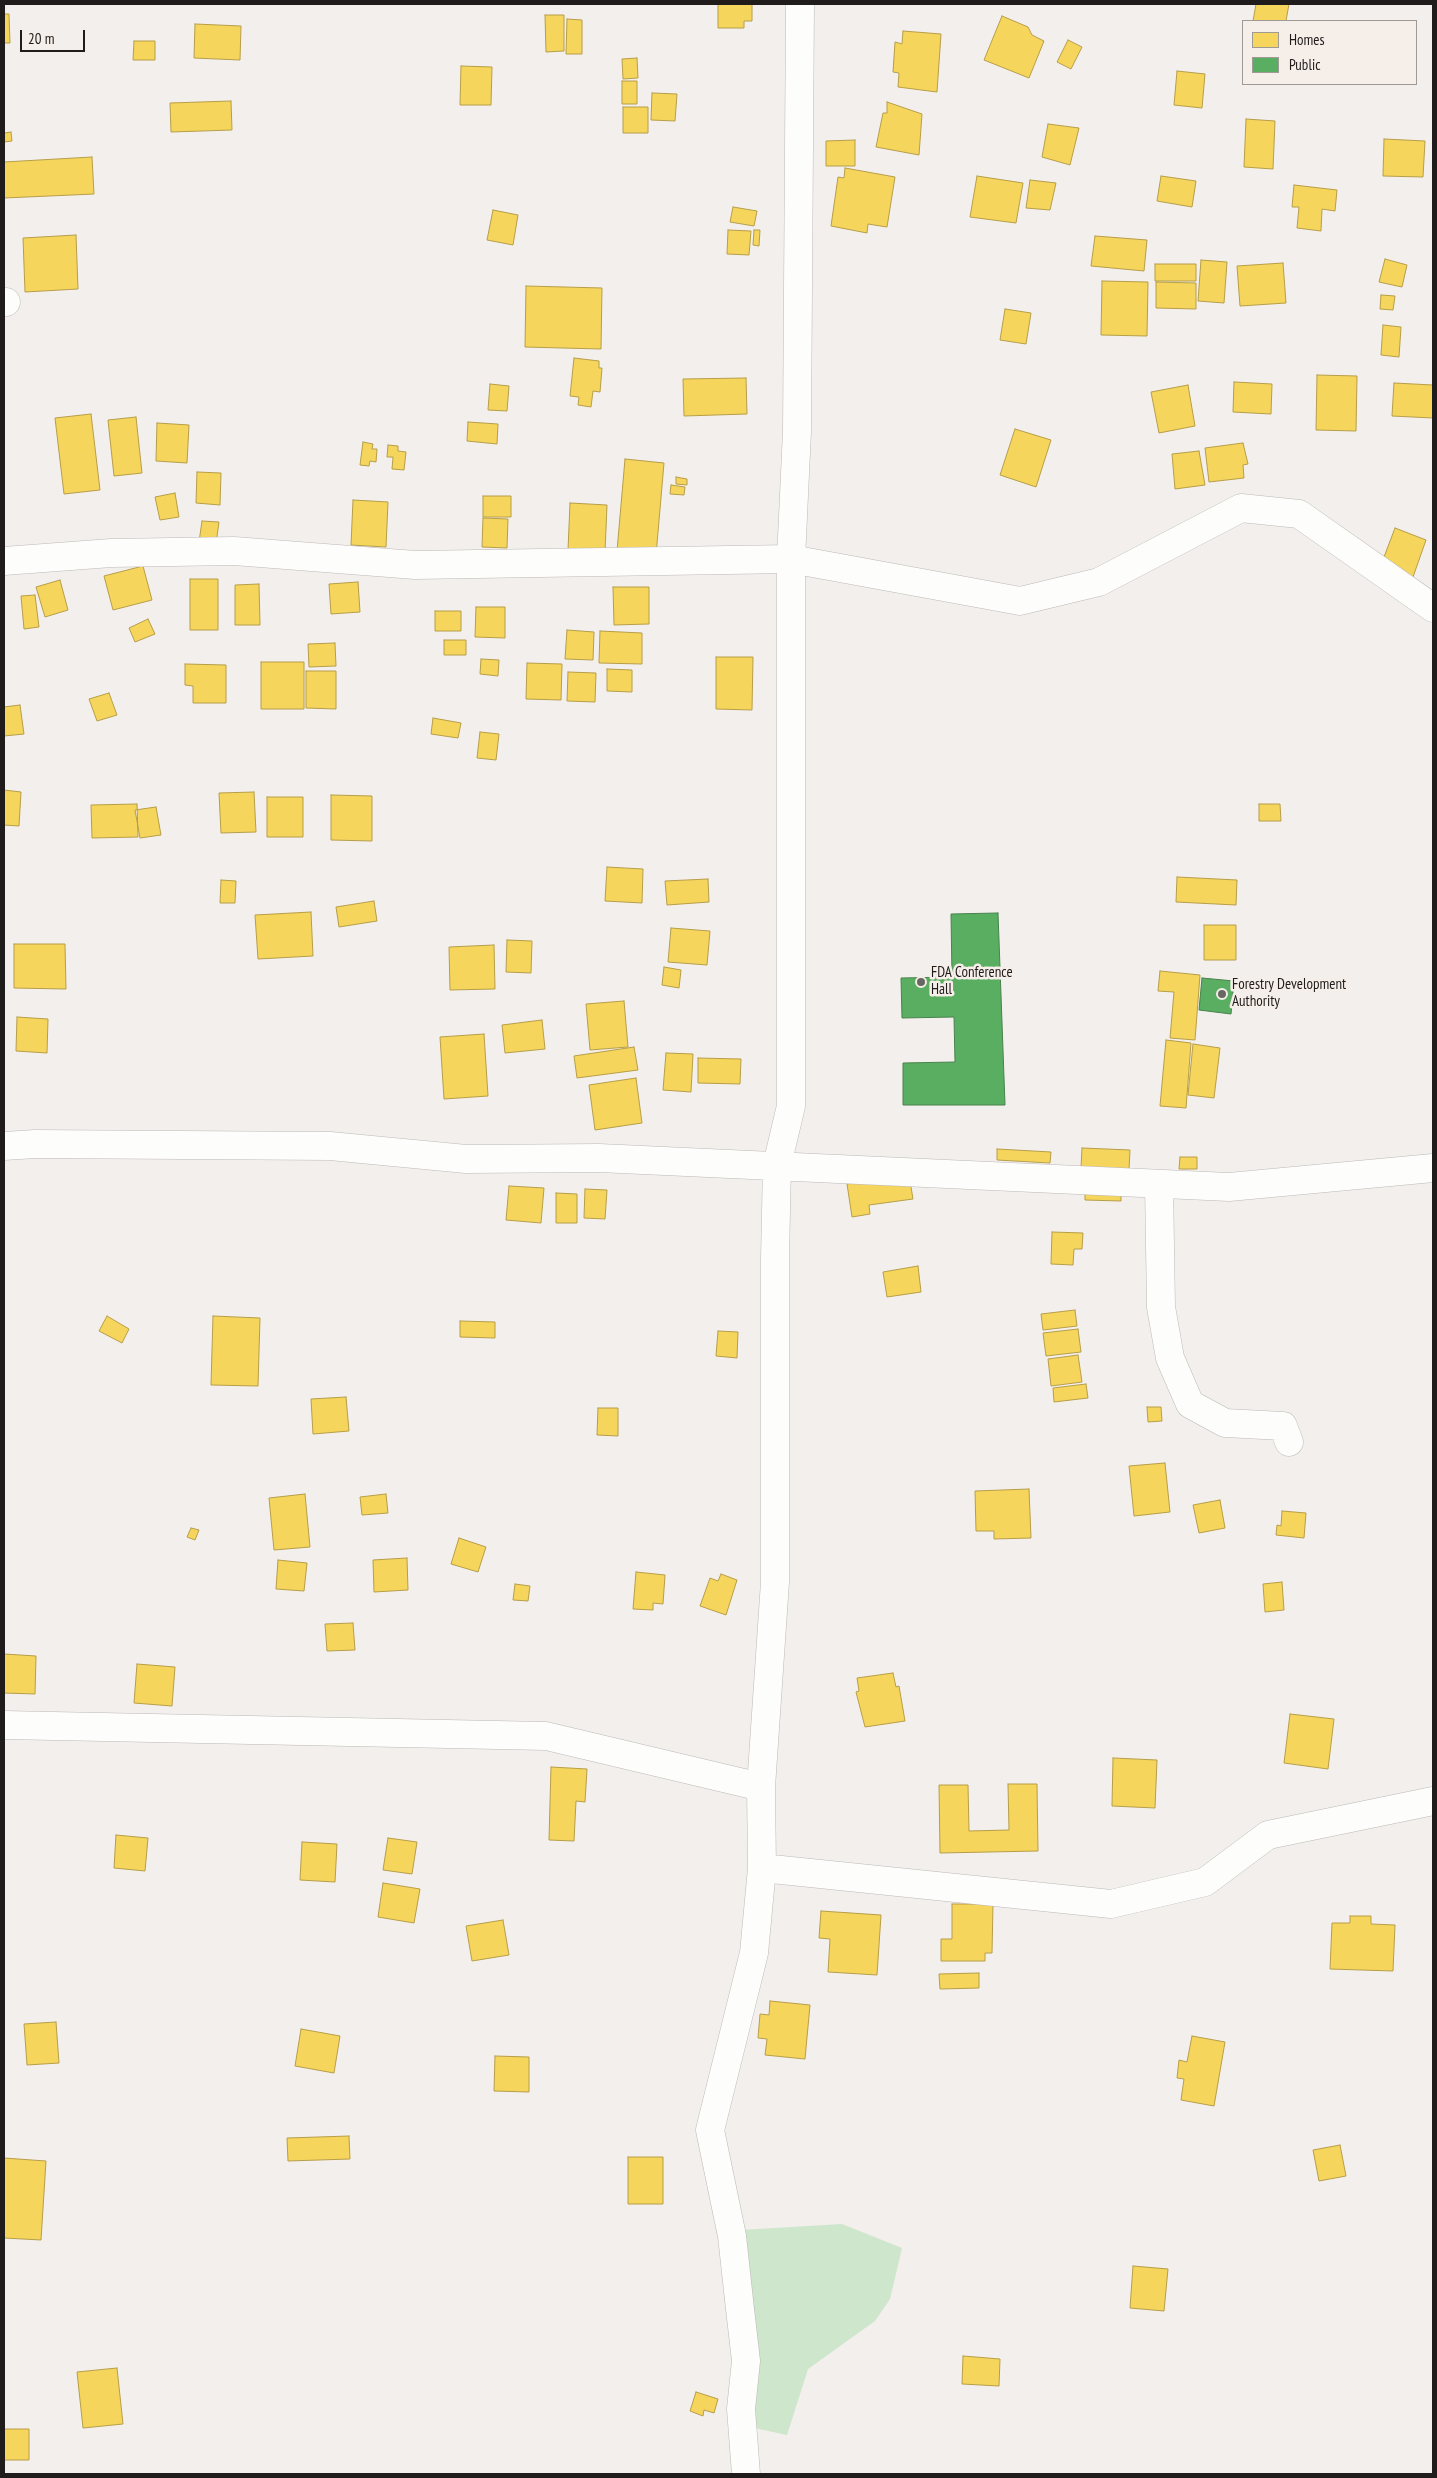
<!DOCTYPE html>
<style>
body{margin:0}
#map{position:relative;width:1437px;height:2478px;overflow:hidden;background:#f3efec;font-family:"PT Sans Narrow",sans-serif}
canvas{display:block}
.frame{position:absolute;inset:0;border:5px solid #1f1c1b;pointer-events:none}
.legend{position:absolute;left:1242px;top:20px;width:175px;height:65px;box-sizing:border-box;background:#f6eee9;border:1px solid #a09a97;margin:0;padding:6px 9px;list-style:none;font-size:15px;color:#1f1c1b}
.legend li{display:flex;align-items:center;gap:10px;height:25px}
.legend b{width:25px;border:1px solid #a09a97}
.scale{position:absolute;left:20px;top:30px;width:65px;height:22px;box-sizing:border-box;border:2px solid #1f1c1b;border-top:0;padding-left:6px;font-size:15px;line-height:18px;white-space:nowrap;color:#1f1c1b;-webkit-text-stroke:4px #f6eee9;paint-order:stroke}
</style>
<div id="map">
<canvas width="1437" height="2478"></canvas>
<div class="frame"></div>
<ul class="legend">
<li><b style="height:14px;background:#f6d55c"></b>Homes</li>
<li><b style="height:14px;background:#5aae61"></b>Public</li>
</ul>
<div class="scale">20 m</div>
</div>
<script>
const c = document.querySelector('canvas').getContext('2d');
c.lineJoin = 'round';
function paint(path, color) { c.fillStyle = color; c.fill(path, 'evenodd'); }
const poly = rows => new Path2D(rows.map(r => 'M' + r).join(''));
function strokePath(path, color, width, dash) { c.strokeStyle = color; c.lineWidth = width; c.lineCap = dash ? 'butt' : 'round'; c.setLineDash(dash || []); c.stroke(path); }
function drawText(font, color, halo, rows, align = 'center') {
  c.font = font + ' "PT Sans Narrow",sans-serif'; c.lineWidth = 5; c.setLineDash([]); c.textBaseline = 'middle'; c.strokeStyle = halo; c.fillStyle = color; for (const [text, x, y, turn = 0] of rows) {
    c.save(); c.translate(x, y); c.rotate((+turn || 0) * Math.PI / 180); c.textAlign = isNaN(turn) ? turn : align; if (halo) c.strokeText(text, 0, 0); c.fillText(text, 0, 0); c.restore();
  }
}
paint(poly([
 [842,2224,902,2248,890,2299,875,2321,808,2369,787,2435,745,2426,740,2230]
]), '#cee6cb');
const homes = poly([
 [718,4,752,4,752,21,744,21,744,28,718,28,718,4],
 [1256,4,1289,4,1286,21,1253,21,1256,4],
 [4,14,9,14,10,43,4,43,4,14],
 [545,15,564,15,564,51,546,52,545,15],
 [1002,16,1028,27,1032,35,1044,41,1029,78,984,60,1002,16],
 [567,19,582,20,582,54,566,54,567,19],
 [195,24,241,26,240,60,194,58,195,24],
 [903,31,941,34,937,92,898,87,899,73,893,72,895,42,902,44,903,31],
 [1068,40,1082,47,1071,69,1057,62,1068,40],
 [134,41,155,41,155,60,133,60,134,41],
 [637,58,638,78,623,79,622,59,637,58],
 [461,66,492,67,491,105,460,105,461,66],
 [1177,71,1205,74,1202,108,1174,105,1177,71],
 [622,81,637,81,637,104,622,104,622,81],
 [652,93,677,94,675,121,651,120,652,93],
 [231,101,232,130,171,132,170,103,231,101],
 [887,102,922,114,919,155,876,147,883,113,887,113,887,102],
 [623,107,648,107,648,133,623,133,623,107],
 [1246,119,1275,121,1273,169,1244,167,1246,119],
 [1048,124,1079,128,1070,165,1042,157,1048,124],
 [11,132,12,141,4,142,4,133,11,132],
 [1384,139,1425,141,1423,177,1383,176,1384,139],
 [855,140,855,166,826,166,826,141,855,140],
 [92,157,94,194,4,198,4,162,92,157],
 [845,168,895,177,887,227,868,224,867,233,831,226,838,177,844,178,845,168],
 [977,176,1023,183,1016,223,970,217,977,176],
 [1161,176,1196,181,1192,207,1157,201,1161,176],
 [1030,180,1056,183,1050,210,1026,208,1030,180],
 [1294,185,1337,190,1335,211,1322,209,1321,231,1297,228,1299,207,1292,207,1294,185],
 [733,207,757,211,754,226,730,222,733,207],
 [493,210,518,215,513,245,487,240,493,210],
 [728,230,751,231,749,255,727,254,728,230],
 [754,230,760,230,759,246,753,245,754,230],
 [76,235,78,289,25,292,23,238,76,235],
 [1095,236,1147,240,1144,271,1091,266,1095,236],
 [1385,259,1407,265,1402,287,1379,282,1385,259],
 [1201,260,1227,262,1224,303,1198,301,1201,260],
 [1283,263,1286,303,1240,306,1237,266,1283,263],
 [1155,264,1196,264,1196,281,1155,281,1155,264],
 [1102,281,1148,282,1147,336,1101,335,1102,281],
 [1156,282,1196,283,1196,309,1156,308,1156,282],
 [526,286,602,288,601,349,525,347,526,286],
 [1381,295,1395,296,1393,310,1380,309,1381,295],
 [1005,309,1031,313,1026,344,1000,340,1005,309],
 [1383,325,1401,327,1399,357,1381,355,1383,325],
 [574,358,599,361,599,368,602,368,600,392,593,391,591,407,578,405,579,397,570,396,574,358],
 [1317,375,1357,376,1356,431,1316,430,1317,375],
 [746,378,747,414,684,416,683,379,746,378],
 [1234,382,1272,384,1271,414,1233,412,1234,382],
 [1394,383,1433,385,1433,418,1392,416,1394,383],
 [490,384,509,386,507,411,488,410,490,384],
 [1188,385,1195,426,1159,433,1151,392,1188,385],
 [91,414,100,490,64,494,55,418,91,414],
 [136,417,142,473,114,476,108,420,136,417],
 [468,422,498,424,497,444,467,441,468,422],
 [157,423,189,425,187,463,156,461,157,423],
 [1015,429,1051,440,1036,487,1000,475,1015,429],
 [363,442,373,444,372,449,377,449,376,462,370,461,369,466,360,465,363,442],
 [1243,443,1248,464,1243,465,1244,478,1209,482,1205,448,1243,443],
 [388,445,398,446,398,451,406,452,404,470,392,469,393,457,387,457,388,445],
 [1199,451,1205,485,1175,489,1172,454,1199,451],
 [625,459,664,463,656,555,617,551,625,459],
 [197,472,221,473,220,505,196,503,197,472],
 [676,477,687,479,687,485,676,484,676,477],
 [671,485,685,487,684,495,670,494,671,485],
 [175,493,179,517,160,520,155,497,175,493],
 [483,496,511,496,511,517,483,517,483,496],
 [353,500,388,502,386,547,351,545,353,500],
 [570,503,607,505,605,552,568,550,570,503],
 [483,518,508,519,507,548,482,547,483,518],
 [202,521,219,522,216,544,199,542,202,521],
 [1395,528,1426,540,1413,577,1381,565,1395,528],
 [143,566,152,600,113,610,104,576,143,566],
 [190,579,218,579,218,630,190,630,190,579],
 [60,580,68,610,45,617,36,587,60,580],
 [358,582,360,612,331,614,329,584,358,582],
 [259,584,260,625,235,625,235,585,259,584],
 [613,587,649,587,649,624,614,625,613,587],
 [35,595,39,627,24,629,21,596,35,595],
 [476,607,505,607,505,638,475,637,476,607],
 [435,611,461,611,461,631,435,631,435,611],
 [148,619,155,634,135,642,129,628,148,619],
 [567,630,594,632,593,660,565,659,567,630],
 [600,631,642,633,642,664,599,663,600,631],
 [444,640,466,640,466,655,444,655,444,640],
 [335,643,336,666,309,667,308,644,335,643],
 [716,657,753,657,752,710,716,709,716,657],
 [481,659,499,660,498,676,480,674,481,659],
 [261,662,304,662,304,709,261,709,261,662],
 [527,663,562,664,561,700,526,699,527,663],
 [185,664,226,665,226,703,193,703,193,686,185,685,185,664],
 [607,669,632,670,632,692,607,691,607,669],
 [306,671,336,671,336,709,306,708,306,671],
 [568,672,596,673,595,702,567,701,568,672],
 [109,693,117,715,97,721,89,699,109,693],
 [20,705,24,734,4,736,4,707,20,705],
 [433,718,461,723,458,738,431,734,433,718],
 [480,732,499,734,496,760,477,758,480,732],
 [4,790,21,792,19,826,4,825,4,790],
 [254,792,256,832,221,833,219,793,254,792],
 [331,795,372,796,372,841,331,840,331,795],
 [267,797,303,797,303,837,267,837,267,797],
 [137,804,138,837,92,838,91,805,137,804],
 [1259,804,1280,804,1281,821,1259,821,1259,804],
 [156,807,161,835,140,838,135,810,156,807],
 [607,867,643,869,642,903,605,901,607,867],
 [1177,877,1237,880,1236,905,1176,902,1177,877],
 [708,879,709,902,667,905,665,881,708,879],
 [221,880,236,881,235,903,220,903,221,880],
 [374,901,377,921,339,927,336,907,374,901],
 [311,912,313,956,258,959,255,915,311,912],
 [1204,925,1236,925,1236,960,1204,960,1204,925],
 [671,928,710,931,707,965,668,962,671,928],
 [507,940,532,941,531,973,506,972,507,940],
 [14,944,65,944,66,989,14,988,14,944],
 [494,945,495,989,450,990,449,947,494,945],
 [664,967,681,970,679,988,662,985,664,967],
 [1160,971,1200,975,1195,1040,1170,1038,1174,992,1158,991,1160,971],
 [624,1001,628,1047,590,1050,586,1004,624,1001],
 [17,1017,48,1019,47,1053,16,1051,17,1017],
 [542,1020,545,1049,505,1053,502,1025,542,1020],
 [484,1034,488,1096,444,1099,440,1037,484,1034],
 [1166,1040,1191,1043,1186,1108,1160,1106,1166,1040],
 [1193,1044,1220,1048,1214,1098,1188,1095,1193,1044],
 [634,1047,638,1070,577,1078,574,1056,634,1047],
 [666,1053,693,1054,691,1092,663,1090,666,1053],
 [698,1058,741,1059,740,1084,698,1083,698,1058],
 [636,1078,642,1123,595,1130,589,1085,636,1078],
 [1082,1148,1130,1150,1129,1170,1081,1168,1082,1148],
 [997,1149,1051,1152,1050,1163,997,1160,997,1149],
 [1180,1157,1197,1157,1197,1169,1179,1169,1180,1157],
 [909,1175,913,1199,869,1205,870,1214,852,1217,847,1184,909,1175],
 [509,1186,544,1188,541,1223,506,1220,509,1186],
 [585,1189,607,1190,605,1219,584,1218,585,1189],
 [1085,1191,1121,1192,1121,1201,1085,1200,1085,1191],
 [556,1193,577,1194,577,1223,556,1223,556,1193],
 [1052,1232,1083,1233,1082,1249,1074,1249,1073,1265,1051,1264,1052,1232],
 [918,1266,921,1292,887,1297,883,1272,918,1266],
 [1075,1310,1077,1326,1043,1330,1041,1314,1075,1310],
 [107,1316,129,1329,122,1343,99,1331,107,1316],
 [213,1316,260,1318,258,1386,211,1385,213,1316],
 [460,1321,495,1322,495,1338,460,1337,460,1321],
 [1078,1329,1081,1352,1046,1356,1043,1333,1078,1329],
 [718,1331,738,1332,737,1358,716,1356,718,1331],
 [1078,1355,1082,1382,1051,1386,1048,1359,1078,1355],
 [1086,1384,1088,1398,1054,1402,1053,1388,1086,1384],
 [346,1397,349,1431,313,1434,311,1399,346,1397],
 [1147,1407,1161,1407,1162,1421,1148,1422,1147,1407],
 [598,1408,618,1408,618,1436,597,1435,598,1408],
 [1165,1463,1170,1512,1134,1516,1129,1466,1165,1463],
 [1029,1489,1031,1538,994,1539,994,1531,976,1531,975,1491,1029,1489],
 [305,1494,310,1547,274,1550,269,1498,305,1494],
 [386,1494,388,1513,362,1515,360,1497,386,1494],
 [1220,1500,1225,1528,1199,1533,1193,1505,1220,1500],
 [1282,1511,1306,1513,1304,1538,1276,1535,1277,1525,1281,1526,1282,1511],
 [191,1528,199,1530,195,1540,187,1537,191,1528],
 [459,1538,486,1547,478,1572,451,1564,459,1538],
 [407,1558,408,1590,374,1592,373,1560,407,1558],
 [278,1560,307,1563,304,1591,276,1589,278,1560],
 [636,1572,665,1575,663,1604,653,1603,653,1610,633,1609,636,1572],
 [721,1574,737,1580,726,1615,700,1606,710,1578,718,1581,721,1574],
 [1282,1582,1284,1610,1265,1612,1263,1584,1282,1582],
 [515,1584,530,1586,528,1601,513,1600,515,1584],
 [353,1623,355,1650,327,1651,325,1624,353,1623],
 [4,1654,36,1656,35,1694,4,1693,4,1654],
 [137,1664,175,1667,172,1706,134,1703,137,1664],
 [893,1673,896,1687,899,1686,905,1721,865,1727,856,1692,859,1691,857,1678,893,1673],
 [1290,1714,1334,1719,1328,1769,1284,1763,1290,1714],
 [1113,1758,1157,1760,1155,1808,1112,1806,1113,1758],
 [551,1767,587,1769,585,1802,576,1801,574,1841,549,1840,551,1767],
 [1008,1784,1037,1784,1038,1851,940,1853,939,1785,968,1785,969,1831,1009,1830,1008,1784],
 [116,1835,148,1838,145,1871,114,1868,116,1835],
 [388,1838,417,1842,412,1874,383,1870,388,1838],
 [302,1842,337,1844,335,1882,300,1880,302,1842],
 [383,1883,420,1889,414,1923,378,1917,383,1883],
 [952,1904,993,1904,992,1953,985,1953,985,1961,941,1961,941,1939,952,1939,952,1904],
 [821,1911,881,1915,877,1975,828,1972,830,1939,819,1938,821,1911],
 [1350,1916,1371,1916,1371,1924,1395,1925,1393,1971,1330,1969,1332,1923,1350,1923,1350,1916],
 [503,1920,509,1955,472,1961,466,1926,503,1920],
 [979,1973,979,1988,940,1989,939,1974,979,1973],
 [770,2001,810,2005,805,2059,765,2055,767,2039,758,2038,760,2014,769,2015,770,2001],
 [56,2022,59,2063,27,2065,24,2024,56,2022],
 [301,2029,340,2036,334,2073,295,2066,301,2029],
 [1192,2036,1225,2042,1214,2106,1181,2100,1184,2079,1177,2078,1179,2060,1187,2062,1192,2036],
 [495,2056,529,2057,529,2092,494,2091,495,2056],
 [349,2136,350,2159,288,2161,287,2138,349,2136],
 [1340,2145,1346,2176,1319,2181,1313,2150,1340,2145],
 [628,2157,663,2157,663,2204,628,2204,628,2157],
 [4,2158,46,2161,41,2240,4,2238,4,2158],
 [1133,2266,1168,2269,1164,2311,1130,2308,1133,2266],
 [963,2356,1000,2359,999,2386,962,2384,963,2356],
 [117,2368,123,2424,83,2428,77,2372,117,2368],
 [696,2392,718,2399,714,2413,704,2410,703,2416,690,2411,696,2392],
 [4,2429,29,2429,29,2460,4,2460,4,2429]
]);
paint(homes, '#f6d55c');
strokePath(homes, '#b69e48', 1);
const public = poly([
 [998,913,1005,1105,903,1105,903,1063,955,1062,954,1017,902,1018,901,978,952,977,951,914,998,913],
 [1202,978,1234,981,1231,1014,1199,1010,1202,978]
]);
paint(public, '#5aae61');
strokePath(public, '#48824c', 1);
const minor = poly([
 [4,302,6,302],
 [4,561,111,553,234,551,415,565,791,559,1020,601,1099,582,1241,508,1299,514,1433,608],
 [4,1146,35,1144,330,1146,466,1159,599,1158,1229,1187,1433,1168],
 [1159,1184,1161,1307,1170,1358,1190,1404,1225,1423,1283,1426,1289,1442],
 [4,1725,546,1736,761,1787],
 [762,1868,1111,1904,1205,1882,1268,1835,1433,1801],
 [746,2474,741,2409,746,2361,740,2309,732,2236,710,2130,754,1953,762,1868,761,1787,775,1582,775,1258,777,1165,791,1106,791,559,797,431,800,4]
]);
strokePath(minor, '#bcb9b7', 29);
strokePath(minor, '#fdfdfc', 28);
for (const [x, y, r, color] of [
 [921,982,5,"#696664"],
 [1222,994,5,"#696664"]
]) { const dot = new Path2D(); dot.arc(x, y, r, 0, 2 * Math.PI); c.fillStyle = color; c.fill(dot); strokePath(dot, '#f6eee9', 2); }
drawText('15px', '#1f1c1b', '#f6eee9', [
 ["FDA Conference",931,973],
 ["Hall",931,990],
 ["Forestry Development",1232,985],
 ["Authority",1232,1002]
], 'left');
</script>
